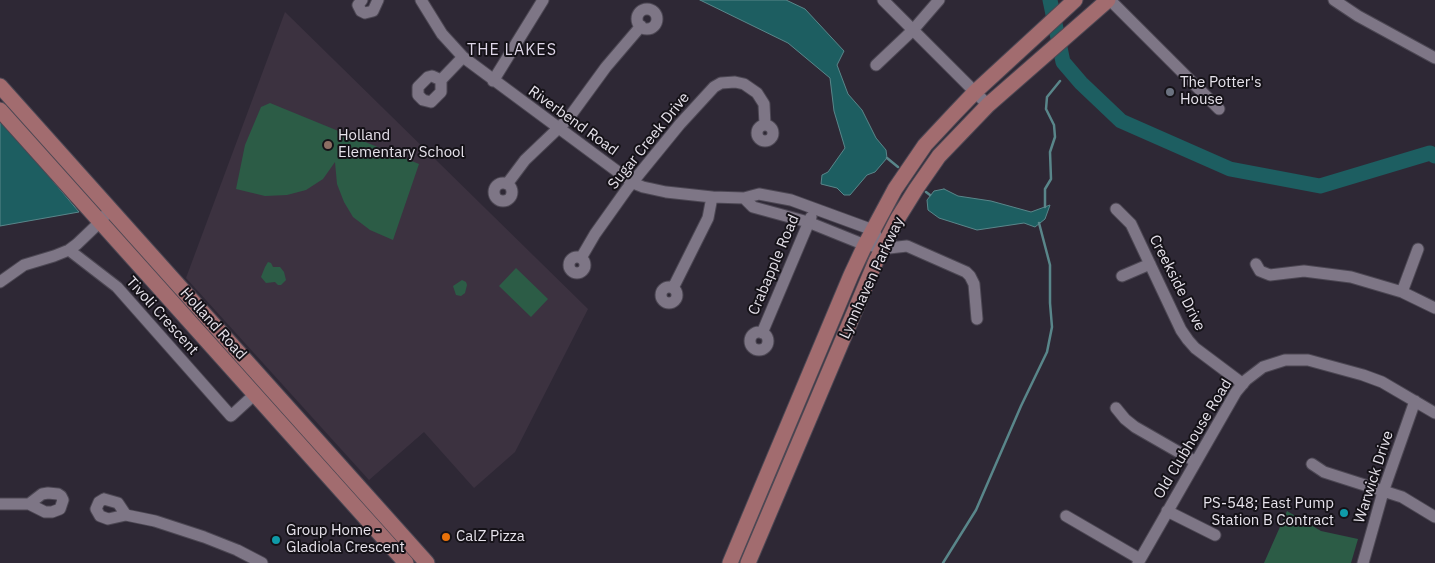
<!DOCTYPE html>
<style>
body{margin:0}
canvas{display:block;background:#2e2835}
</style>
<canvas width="1435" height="563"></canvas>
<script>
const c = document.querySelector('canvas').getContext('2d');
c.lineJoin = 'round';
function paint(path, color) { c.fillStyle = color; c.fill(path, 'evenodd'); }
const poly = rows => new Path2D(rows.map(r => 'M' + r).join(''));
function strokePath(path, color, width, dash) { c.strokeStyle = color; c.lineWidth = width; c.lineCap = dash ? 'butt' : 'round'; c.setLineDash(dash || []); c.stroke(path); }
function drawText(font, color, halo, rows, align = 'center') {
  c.font = font + ' "IBM Plex Sans",sans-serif'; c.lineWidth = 4; c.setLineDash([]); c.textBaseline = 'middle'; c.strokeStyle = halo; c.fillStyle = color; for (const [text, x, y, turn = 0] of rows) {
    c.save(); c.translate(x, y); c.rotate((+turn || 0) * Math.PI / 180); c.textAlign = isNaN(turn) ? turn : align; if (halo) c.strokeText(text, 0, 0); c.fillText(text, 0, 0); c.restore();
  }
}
paint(poly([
 [285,12,588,309,515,452,474,488,424,432,369,480,186,278]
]), '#3c3240');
paint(poly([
 [270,103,419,164,393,240,370,230,353,217,344,202,337,184,335,162,323,179,306,190,287,195,265,196,236,189,245,145,261,107],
 [268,262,271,263,273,267,280,267,284,272,286,280,281,285,278,285,275,282,266,283,261,277,265,267],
 [516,268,548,299,531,317,499,286],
 [462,280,466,282,467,285,465,293,461,296,456,295,453,286],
 [1287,511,1321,531,1358,539,1351,563,1264,563]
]), '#2c5c46');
const water = poly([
 [700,0,786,0,805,9,844,51,837,65,848,94,862,110,876,138,886,150,887,158,875,172,867,175,850,195,844,195,837,188,821,184,822,175,828,172,845,148,834,111,830,78,788,43,700,0],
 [0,118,79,212,0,226,0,118],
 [944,189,958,196,991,201,1031,212,1050,205,1045,219,1035,227,1024,223,977,230,939,218,928,210,927,200,934,191,944,189]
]);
paint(water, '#1d5e61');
strokePath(water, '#59868a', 1);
strokePath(poly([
 [887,158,898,167],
 [926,192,930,195],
 [1045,207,1045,189,1051,179,1050,152,1055,137,1054,125,1046,109,1047,97,1060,81],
 [943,563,976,510,1021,406,1047,352,1052,327,1050,303,1050,265,1039,223]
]), '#59868a', 2.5);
strokePath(poly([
 [1050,0,1063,62,1081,83,1121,121,1230,169,1320,186,1430,153,1435,156]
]), '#1d5e61', 15);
const minor = poly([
 [362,0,358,5,361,11,365,13,373,11,378,0],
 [421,0,442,34,463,57,633,183,643,187,666,192,712,197,744,198,759,194,791,200,873,230,883,247],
 [883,0,988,105],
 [1110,0,1219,109],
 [1334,0,1358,16,1435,58],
 '637 19a10 10 0 1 1 20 0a10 10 0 1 1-20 0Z',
 [876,65,913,30,939,0],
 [441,80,432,76,428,77,418,87,418,95,423,100,431,102,441,92,441,80,463,57],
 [493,81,543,0],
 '757 133a8 8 0 1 1 16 0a8 8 0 1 1-16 0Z',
 '494 192a9 9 0 1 1 18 0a9 9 0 1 1-18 0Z',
 [507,184,525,160,568,119,606,67,641,26],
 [744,198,753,207,808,222,865,245,889,248,907,246,966,272,970,276,974,284,977,319],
 [1116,209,1131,224,1181,330,1188,340,1195,348,1243,384],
 [69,250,117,287,231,416,255,394],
 '569 265a8 8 0 1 1 16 0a8 8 0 1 1-16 0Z',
 [581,258,595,234,627,189,680,124,714,87,721,83,735,82,744,84,757,93,764,104,765,125],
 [1256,264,1260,271,1270,275,1304,271,1351,277,1402,292,1435,308],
 [1122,276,1150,264],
 [0,282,24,265,54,256,69,250,77,244,100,222,110,209],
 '661 295a8 8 0 1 1 16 0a8 8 0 1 1-16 0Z',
 [673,288,708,218,712,197],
 [1402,292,1418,249],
 '750 341a9 9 0 1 1 18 0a9 9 0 1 1-18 0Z',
 [762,333,811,217],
 [1116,408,1125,419,1135,427,1196,462],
 [1312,464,1324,472,1402,497,1435,517],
 [48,493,58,494,61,496,63,500,60,509,52,512,45,512,29,504,42,494,48,493],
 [104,499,118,503,126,515,108,519,100,516,96,509,99,502,104,499],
 [0,504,29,504],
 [1167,511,1215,535],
 [126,515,155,521,204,537,237,550,262,563],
 [1066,516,1140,559],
 [1138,563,1236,392,1246,380,1263,367,1285,360,1308,360,1363,375,1382,382,1435,413],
 [1363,563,1383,492,1415,401]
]);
const major = poly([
 [0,86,427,563],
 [0,110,406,563],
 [730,563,851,275,865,245,895,189,925,145,954,114,975,92,1075,0],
 [748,563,876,261,898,218,916,189,939,156,988,105,1108,0]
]);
strokePath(minor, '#4c4753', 13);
strokePath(major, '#4c4753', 17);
strokePath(minor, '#7e7686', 11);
strokePath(major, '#a26c6f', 15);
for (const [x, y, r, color] of [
 [1170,92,5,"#6b7280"],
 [328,145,5,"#8d6e63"],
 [1344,513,5,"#0f9aa8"],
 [446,537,5,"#e8710a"],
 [276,540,5,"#0f9aa8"]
]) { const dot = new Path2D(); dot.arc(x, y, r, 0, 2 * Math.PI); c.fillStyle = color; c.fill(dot); strokePath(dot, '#151218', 2); }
drawText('15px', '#e6e2eb', '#151218', [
 ["The Potter's",1180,83],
 ["House",1180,100],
 ["Holland",338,136],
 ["Elementary School",338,153],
 ["PS-548; East Pump",1334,504,"right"],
 ["Station B Contract",1334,521,"right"],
 ["Group Home -",286,531],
 ["Gladiola Crescent",286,548],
 ["CalZ Pizza",456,537]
], 'left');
drawText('15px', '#e6e2eb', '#151218', [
 ["Riverbend Road",573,121,36],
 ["Sugar Creek Drive",649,141,-51],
 ["Crabapple Road",774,265,-67],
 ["Lynnhaven Parkway",872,278,-65],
 ["Creekside Drive",1177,283,63],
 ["Tivoli Crescent",162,316,48],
 ["Holland Road",213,324,48],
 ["Old Clubhouse Road",1193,439,-59],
 ["Warwick Drive",1374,477,-72]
]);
c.letterSpacing = '1px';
drawText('16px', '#ded6e8', '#151218', [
 ["THE LAKES",512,50]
]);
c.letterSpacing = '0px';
</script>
